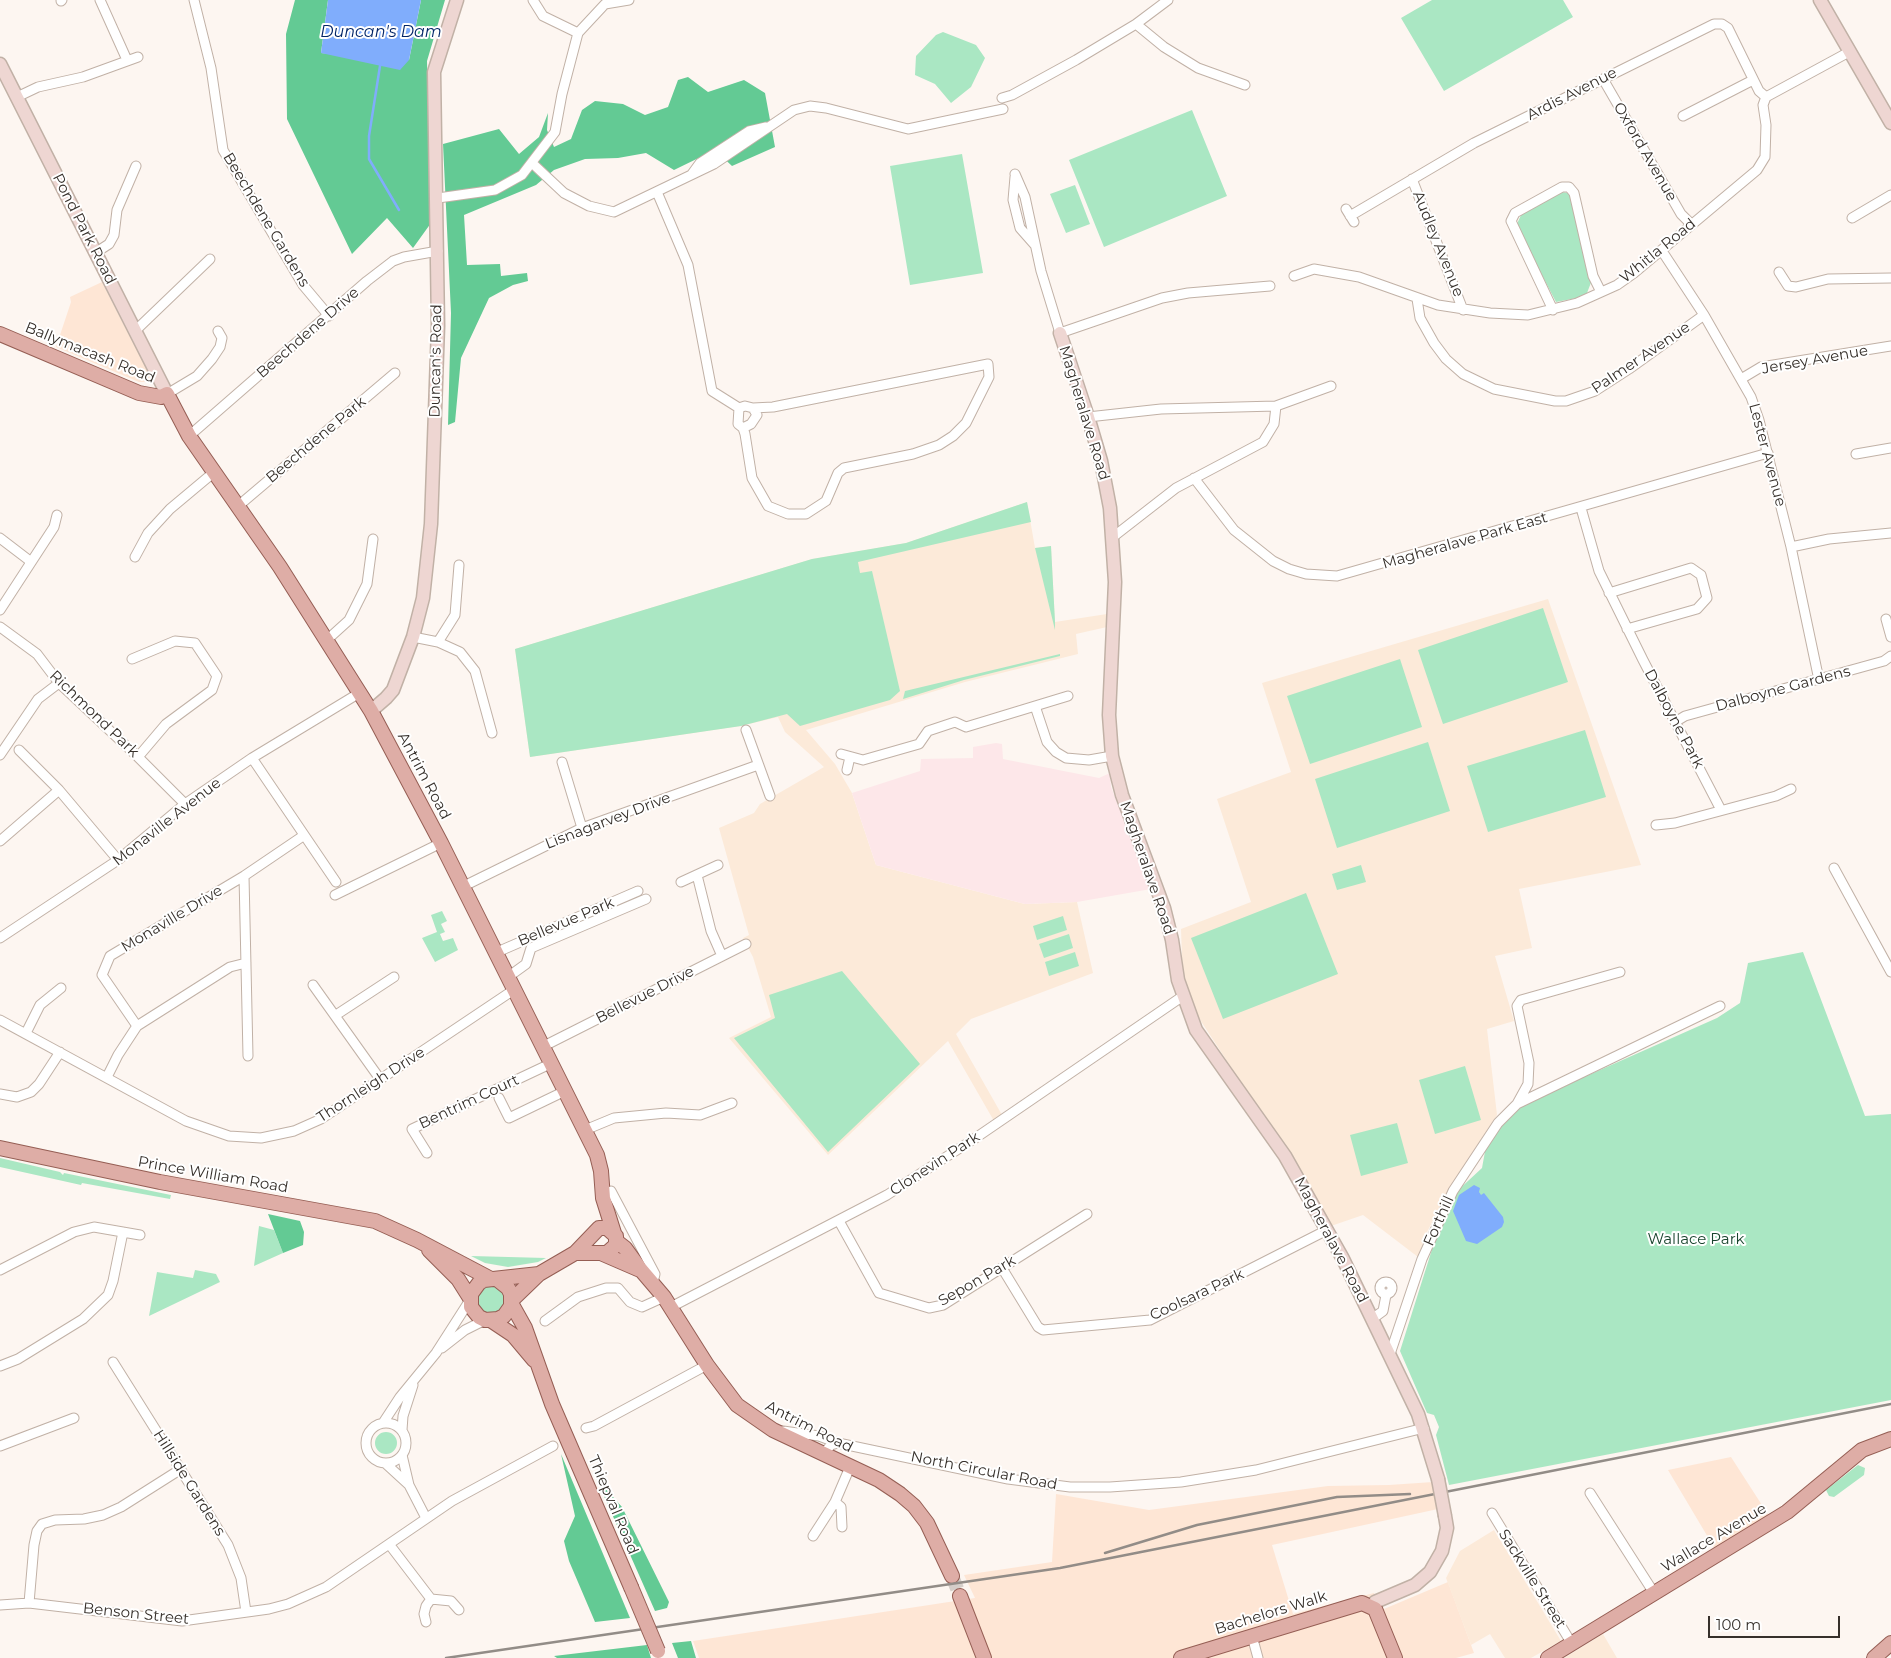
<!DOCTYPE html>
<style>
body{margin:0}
#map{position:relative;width:1891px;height:1658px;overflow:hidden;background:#fdf6f1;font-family:Montserrat,sans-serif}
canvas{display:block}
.scale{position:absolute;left:1708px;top:1616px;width:132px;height:22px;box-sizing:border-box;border:2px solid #36302b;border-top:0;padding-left:6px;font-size:15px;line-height:18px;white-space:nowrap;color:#36302b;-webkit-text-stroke:4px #fff;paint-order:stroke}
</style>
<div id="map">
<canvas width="1891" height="1658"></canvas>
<div class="scale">100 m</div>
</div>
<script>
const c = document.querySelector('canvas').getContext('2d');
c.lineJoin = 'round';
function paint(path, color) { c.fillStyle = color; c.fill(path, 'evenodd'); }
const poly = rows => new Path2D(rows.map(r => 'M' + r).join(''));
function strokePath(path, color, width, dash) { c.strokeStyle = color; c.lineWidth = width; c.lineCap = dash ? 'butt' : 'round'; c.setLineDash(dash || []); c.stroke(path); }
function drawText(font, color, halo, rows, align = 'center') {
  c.font = font + ' Montserrat,sans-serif'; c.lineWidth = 4; c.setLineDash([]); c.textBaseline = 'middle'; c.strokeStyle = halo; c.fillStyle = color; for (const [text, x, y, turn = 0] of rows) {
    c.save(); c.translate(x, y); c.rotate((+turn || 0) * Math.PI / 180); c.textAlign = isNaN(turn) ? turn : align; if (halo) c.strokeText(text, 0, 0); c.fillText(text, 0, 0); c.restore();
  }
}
paint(poly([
 [102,282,148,372,150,379,148,382,139,382,56,347,71,302,70,297],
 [1731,1457,1769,1516,1715,1549,1668,1470],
 [1433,1482,1438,1509,1272,1545,1293,1614,1374,1593,1384,1609,1448,1582,1474,1653,1456,1658,699,1658,693,1641,975,1598,964,1575,1052,1562,1056,1494,1149,1510,1328,1486,1389,1485]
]), '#fee6d5');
paint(poly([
 [1027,502,1035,548,1051,546,1055,622,1107,614,1107,627,1076,634,1078,654,965,682,806,730,835,764,852,793,876,865,1025,904,1077,902,1093,973,971,1019,956,1034,1002,1115,994,1121,948,1041,828,1155,729,1038,771,1017,753,957,743,938,749,935,719,828,754,813,760,804,824,767,785,732,778,717,741,726,530,757,515,649,812,559,906,543],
 [1548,599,1641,865,1519,889,1532,948,1495,956,1514,1021,1487,1029,1497,1115,1449,1189,1426,1234,1418,1257,1363,1215,1331,1226,1300,1173,1195,1012,1183,986,1181,929,1251,902,1217,799,1291,772,1262,683],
 [1494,1530,1561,1641,1531,1658,1505,1658,1490,1634,1471,1645,1446,1578,1460,1551],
 [1603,1634,1617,1658,1564,1658]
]), '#fcead9');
paint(poly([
 [996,743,1002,744,1003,759,1099,778,1110,773,1111,787,1151,889,1077,902,1025,904,876,865,852,793,920,771,921,759,973,758,973,747]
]), '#fde7e9');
paint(poly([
 [1432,0,1563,0,1573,17,1444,91,1401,18],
 [943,32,976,45,985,58,971,87,951,103,935,84,915,75,916,56,936,35],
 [1192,110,1227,196,1104,247,1069,160],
 [962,154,983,273,910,285,890,166],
 [1075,185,1090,224,1066,233,1050,194],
 [1561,192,1570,193,1592,280,1587,293,1577,298,1556,302,1516,226,1521,215],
 [1027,502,1031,522,858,562,860,573,872,571,900,691,890,700,800,726,787,714,741,726,530,757,515,649,812,559,906,543],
 [1051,546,1055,622,1055,630,1035,548],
 [1543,608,1568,682,1443,724,1418,650],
 [1060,654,1060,656,964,680,903,699,905,691],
 [1400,659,1422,727,1310,764,1287,696],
 [1585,730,1606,797,1488,832,1467,766],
 [1428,742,1450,811,1337,848,1315,779],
 [1361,865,1366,882,1337,890,1332,874],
 [1306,893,1338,974,1223,1019,1191,938],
 [442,911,447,921,441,924,445,932,440,934,443,941,453,938,458,950,435,962,422,938,437,932,431,915],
 [1063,916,1067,930,1037,940,1033,926],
 [1069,934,1073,948,1044,958,1039,944],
 [1075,952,1079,966,1049,976,1045,962],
 [1803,952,1865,1116,1891,1114,1891,1400,1449,1485,1436,1435,1439,1427,1434,1415,1427,1413,1400,1351,1434,1243,1455,1193,1482,1168,1486,1146,1500,1125,1519,1106,1717,1018,1740,1003,1748,963],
 [842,971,920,1064,828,1152,734,1038,775,1018,769,995],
 [1465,1066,1481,1120,1435,1134,1419,1080],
 [1397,1123,1408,1163,1361,1176,1350,1135],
 [0,1158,60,1172,63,1175,64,1173,171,1195,170,1199,82,1183,81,1185,0,1167],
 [259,1226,274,1230,283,1253,254,1266],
 [471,1256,546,1258,538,1262,508,1267,485,1263],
 [195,1270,216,1274,220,1282,149,1316,157,1272,193,1278],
 '476 1300a15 15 0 1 1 30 0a15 15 0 1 1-30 0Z',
 '375 1443a11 11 0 1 1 22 0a11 11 0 1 1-22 0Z',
 [1858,1465,1865,1468,1864,1475,1834,1497,1829,1496,1826,1490]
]), '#aae7c3');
paint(poly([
 [295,0,328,0,321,53,409,60,421,0,445,0,427,61,431,223,413,248,387,218,352,254,287,119,286,34],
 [688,77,708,92,744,80,765,93,775,147,732,166,715,150,674,170,646,153,618,158,585,159,554,170,536,185,464,215,467,265,500,264,501,276,527,273,528,281,513,285,489,298,461,358,455,422,448,425,451,313,443,144,499,129,519,154,539,137,548,113,547,130,554,147,571,139,582,110,595,101,623,104,645,115,668,107,678,80],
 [268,1214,300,1221,304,1232,303,1245,283,1253],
 [561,1454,630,1618,595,1622,569,1561,564,1541,575,1516],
 [596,1478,622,1507,669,1602,667,1608,655,1611],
 [691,1641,696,1658,678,1658,672,1643],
 [647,1645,651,1658,557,1658,554,1656]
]), '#63ca94');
paint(poly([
 [328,0,421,0,409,60,400,70,321,53],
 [1474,1185,1480,1188,1479,1192,1481,1195,1484,1193,1503,1217,1504,1222,1502,1227,1477,1244,1466,1241,1453,1211,1459,1195]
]), '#80adfc');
strokePath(poly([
 [380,66,369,136,369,159,399,210]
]), '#80adfc', 2.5);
strokePath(poly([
 [952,1576,960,1596]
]), '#d5cec9', 14, [14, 7]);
const street = poly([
 [100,0,127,60],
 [194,0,211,68,223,150,303,285,329,316],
 [533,0,543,16,578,33],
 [61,1,62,0],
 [1136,24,1164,47,1198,68,1245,85],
 [1603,79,1681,214,1691,224],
 [17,97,38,87,83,77,138,57],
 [1002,98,1012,95,1076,60,1136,24,1168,0],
 [1683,116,1753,80],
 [532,163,564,193,589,206,614,212,714,164,794,110,810,106,826,108,908,129,1003,109],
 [692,174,700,163,749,131,766,127],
 [1015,174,1025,197,1041,271,1060,333,1162,298,1188,293,1270,286],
 [1015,177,1013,200,1020,228,1035,245],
 [1412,179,1463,310],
 [657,192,688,265,712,391,739,408],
 [438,198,495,190,522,175,555,132,562,94,578,33,605,4,629,0],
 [1346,209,1354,222],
 [1350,216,1474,143,1714,24,1722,24,1728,28,1759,91,1766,97],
 [1852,218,1891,195],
 [1662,251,1704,315,1751,397,1759,420,1791,547,1819,680],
 [95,253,109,244,114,235,117,210,136,166],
 [1779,272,1788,286,1796,287,1828,279,1891,278],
 [1294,276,1314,269,1359,277,1438,305,1490,313,1528,315,1577,303,1617,285,1634,273,1757,170,1765,157,1766,125,1763,105,1766,97,1849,52],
 [1417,299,1420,318,1434,343,1446,359,1463,374,1494,389,1555,401,1566,401,1595,391,1629,369,1704,315],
 [1553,310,1511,221,1515,213,1562,187,1569,187,1574,193,1593,276,1601,292],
 [135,331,210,259],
 [1741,379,1761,367,1891,346],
 [167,394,197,376,212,359,220,347,222,338,218,331],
 [1088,417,1161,409,1276,406,1331,386],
 [743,428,751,424,757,415,753,408,745,406,739,408,738,424,743,428,745,434,752,478,768,506,788,514,806,514,826,501,838,473,844,468,913,454,939,445,953,436,966,423,989,377,988,364,773,407,753,408],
 [189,436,367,281,393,261,404,257,438,251],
 [1856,454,1891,448],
 [1194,478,1234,530,1273,561,1289,569,1306,574,1337,576,1768,453],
 [237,507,395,373],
 [1581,508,1599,571,1643,660,1721,810],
 [1113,537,1176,488,1263,442,1274,424,1276,406],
 [0,538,30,561],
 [1791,547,1829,539,1891,533],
 [135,557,148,533,170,509,213,473],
 [1609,593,1691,568,1701,575,1707,598,1697,609,1627,629],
 [0,610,54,527,57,515],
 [1886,619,1891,637],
 [0,627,37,654,59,683,138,757,185,804],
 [413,637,438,642,460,652,475,671,492,733],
 [328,639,349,620,367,584,373,539],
 [438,642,455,615,459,565],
 [132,659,175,641,195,643,217,676,212,690,166,724,138,757],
 [1035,706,1047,742,1056,752,1066,758,1089,760,1112,756],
 [1675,722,1685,716,1884,661,1891,656],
 [746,730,770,796],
 [19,750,59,790,118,860],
 [841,754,863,760,919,744,928,731,955,722,966,727,1068,696],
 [0,755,38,699,59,683],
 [252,758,336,882],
 [562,762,582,828],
 [847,770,850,757],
 [1656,825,1675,823,1776,796,1791,789],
 [0,841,59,790],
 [1834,868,1891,972],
 [697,875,711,931,722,956],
 [244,876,248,1056],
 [681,882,718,865],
 [462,887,582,828,758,765],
 [335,895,441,843],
 [0,938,118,860,185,804,252,758,361,692],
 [495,953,638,891],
 [508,977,526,964,531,948,646,899],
 [313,985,380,1079],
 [336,1015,394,977],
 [0,1020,186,1121,229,1136,261,1138,294,1131,321,1119,515,989],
 [137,1026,102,975,110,956,244,876,303,836],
 [26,1033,40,1005,61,988],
 [544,1046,746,944],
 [107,1077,118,1055,137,1026,230,967,246,963],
 [0,1094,17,1097,31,1092,39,1084,60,1052],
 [499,1098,509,1118,565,1091],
 [1517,1104,1528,1084,1529,1063,1517,1006,1521,1000,1620,972],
 [585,1130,614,1118,666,1113,700,1115,732,1103],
 [427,1153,412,1129,552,1063],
 [611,1191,655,1274,653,1283],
 [839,1221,879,1293,929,1308,943,1305,1087,1214],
 [1002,1268,1038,1327,1043,1330,1150,1320,1327,1230],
 [0,1270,74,1232,94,1227,140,1235],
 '1380 1288a6 6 0 1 1 12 0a6 6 0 1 1-12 0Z',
 [671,1307,887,1195,974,1139,1183,996],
 [1372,1319,1383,1311,1386,1295],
 [545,1321,578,1297,606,1288,618,1288,630,1302,642,1307,664,1297],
 [442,1348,465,1330,485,1320],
 [1390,1354,1422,1259,1453,1191,1498,1123,1517,1104,1720,1006],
 [113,1362,228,1545,241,1578,246,1612],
 [0,1366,18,1359,83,1319,108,1295,113,1281,123,1232],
 '366 1443a20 20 0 1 1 40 0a20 20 0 1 1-40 0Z',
 [383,1423,400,1397,436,1353,470,1300],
 [586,1428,594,1426,707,1365],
 [402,1430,403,1416,413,1385],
 [783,1431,819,1436,838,1443],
 [0,1446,74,1418],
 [824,1453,831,1445,838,1443,1008,1479,1070,1487,1110,1487,1181,1482,1256,1470,1424,1428],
 [402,1455,409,1485,426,1518],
 [385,1463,409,1485],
 [1590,1493,1654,1593],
 [835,1502,841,1507,842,1527],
 [1492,1513,1572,1644],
 [813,1536,835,1502,850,1467],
 [389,1544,431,1599],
 [29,1603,34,1545,37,1531,42,1524,55,1520,84,1519,103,1515,121,1507,181,1469],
 [0,1605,29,1603,182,1621,269,1609,288,1604,326,1587,452,1501,553,1446],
 [426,1622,424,1614,426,1606,431,1599,451,1601,459,1610],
 [1252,1636,1258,1658]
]);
const secondary = poly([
 [1820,0,1891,123],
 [0,64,167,394],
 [1060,333,1088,417,1101,461,1110,508,1115,582,1109,715,1112,756,1122,795,1164,908,1172,940,1178,980,1196,1030,1285,1156,1343,1259,1418,1414,1438,1479],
 [371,711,386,698,393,690,413,637,423,598,431,524,438,326,434,72,457,0],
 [1371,1606,1375,1602,1415,1585,1430,1572,1442,1551,1447,1528,1445,1516]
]);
const primary = poly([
 [0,334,139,393,161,397,167,394,189,436,280,567,371,711,441,843,597,1155,601,1171,603,1198,614,1233],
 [0,1148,160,1182,375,1221,417,1240,491,1279],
 [616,1241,625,1248,641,1270,664,1297,707,1365,737,1405,773,1430,879,1480,900,1494,914,1506,927,1523,952,1576],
 [429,1250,458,1279,470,1298],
 [603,1254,640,1270],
 [498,1280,508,1288,511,1294,511,1306,504,1316,498,1319,485,1320,479,1317,471,1307,471,1294,479,1283,484,1280,539,1274,575,1253,599,1228,607,1228,616,1236,616,1245,607,1253,575,1253],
 [512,1300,539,1274],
 [511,1303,525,1328,552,1404,631,1587],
 [492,1321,513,1335,534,1360],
 [960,1596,984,1658],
 [1181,1658,1362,1603,1375,1609,1395,1658],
 [1548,1658,1787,1512,1862,1450,1891,1439],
 [1874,1658,1891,1643]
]);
strokePath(street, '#c1b1a6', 11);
strokePath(secondary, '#c1b1a6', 15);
strokePath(primary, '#955e54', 16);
strokePath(street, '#fff', 9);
strokePath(secondary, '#eed6d2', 12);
strokePath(primary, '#deada6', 14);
strokePath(poly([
 [1105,1553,1197,1525,1337,1497,1410,1494],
 [446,1658,1060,1568,1891,1404]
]), '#928c87', 2.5);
const secondaryBridge = poly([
 [1438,1479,1445,1516]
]);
const primaryBridge = poly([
 [631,1587,658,1651]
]);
strokePath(secondaryBridge, '#c1b1a6', 15, []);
strokePath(primaryBridge, '#955e54', 16, []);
strokePath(secondaryBridge, '#eed6d2', 12);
strokePath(primaryBridge, '#deada6', 14);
drawText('15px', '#36302b', '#fff', [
 ["Ardis Avenue",1572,94,-27],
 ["Oxford Avenue",1645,152,60],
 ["Beechdene Gardens",266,220,59],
 ["Pond Park Road",84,229,63],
 ["Audley Avenue",1438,244,68],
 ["Whitla Road",1658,251,-39],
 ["Beechdene Drive",308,333,-41],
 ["Ballymacash Road",90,353,22],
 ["Palmer Avenue",1641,358,-34],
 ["Jersey Avenue",1815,360,-10],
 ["Duncan's Road",436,361,-89],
 ["Magheralave Road",1084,413,73],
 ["Beechdene Park",316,440,-40],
 ["Lester Avenue",1767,455,75],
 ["Magheralave Park East",1465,541,-16],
 ["Dalboyne Gardens",1783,689,-15],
 ["Richmond Park",94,714,44],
 ["Dalboyne Park",1674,719,62],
 ["Antrim Road",424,776,62],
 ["Lisnagarvey Drive",608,821,-21],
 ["Monaville Avenue",167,822,-38],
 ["Magheralave Road",1147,868,71],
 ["Monaville Drive",172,919,-31],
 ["Bellevue Park",566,922,-23],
 ["Bellevue Drive",645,995,-27],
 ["Thornleigh Drive",371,1085,-33],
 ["Bentrim Court",469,1102,-25],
 ["Clonevin Park",935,1164,-33],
 ["Prince William Road",213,1175,10],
 ["Forthill",1439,1221,-66],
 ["Magheralave Road",1331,1240,62],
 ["Sepon Park",977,1281,-30],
 ["Coolsara Park",1197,1295,-25],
 ["Antrim Road",809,1427,27],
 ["North Circular Road",984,1471,11],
 ["Hillside Gardens",189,1483,58],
 ["Thiepval Road",613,1505,67],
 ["Wallace Avenue",1714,1538,-31],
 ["Sackville Street",1532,1579,58],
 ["Bachelors Walk",1271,1613,-17],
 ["Benson Street",136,1614,6]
]);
drawText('15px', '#19442e', '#fff', [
 ["Wallace Park",1696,1240]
]);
drawText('italic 16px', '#012466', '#fff', [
 ["Duncan's Dam",381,32]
]);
</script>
